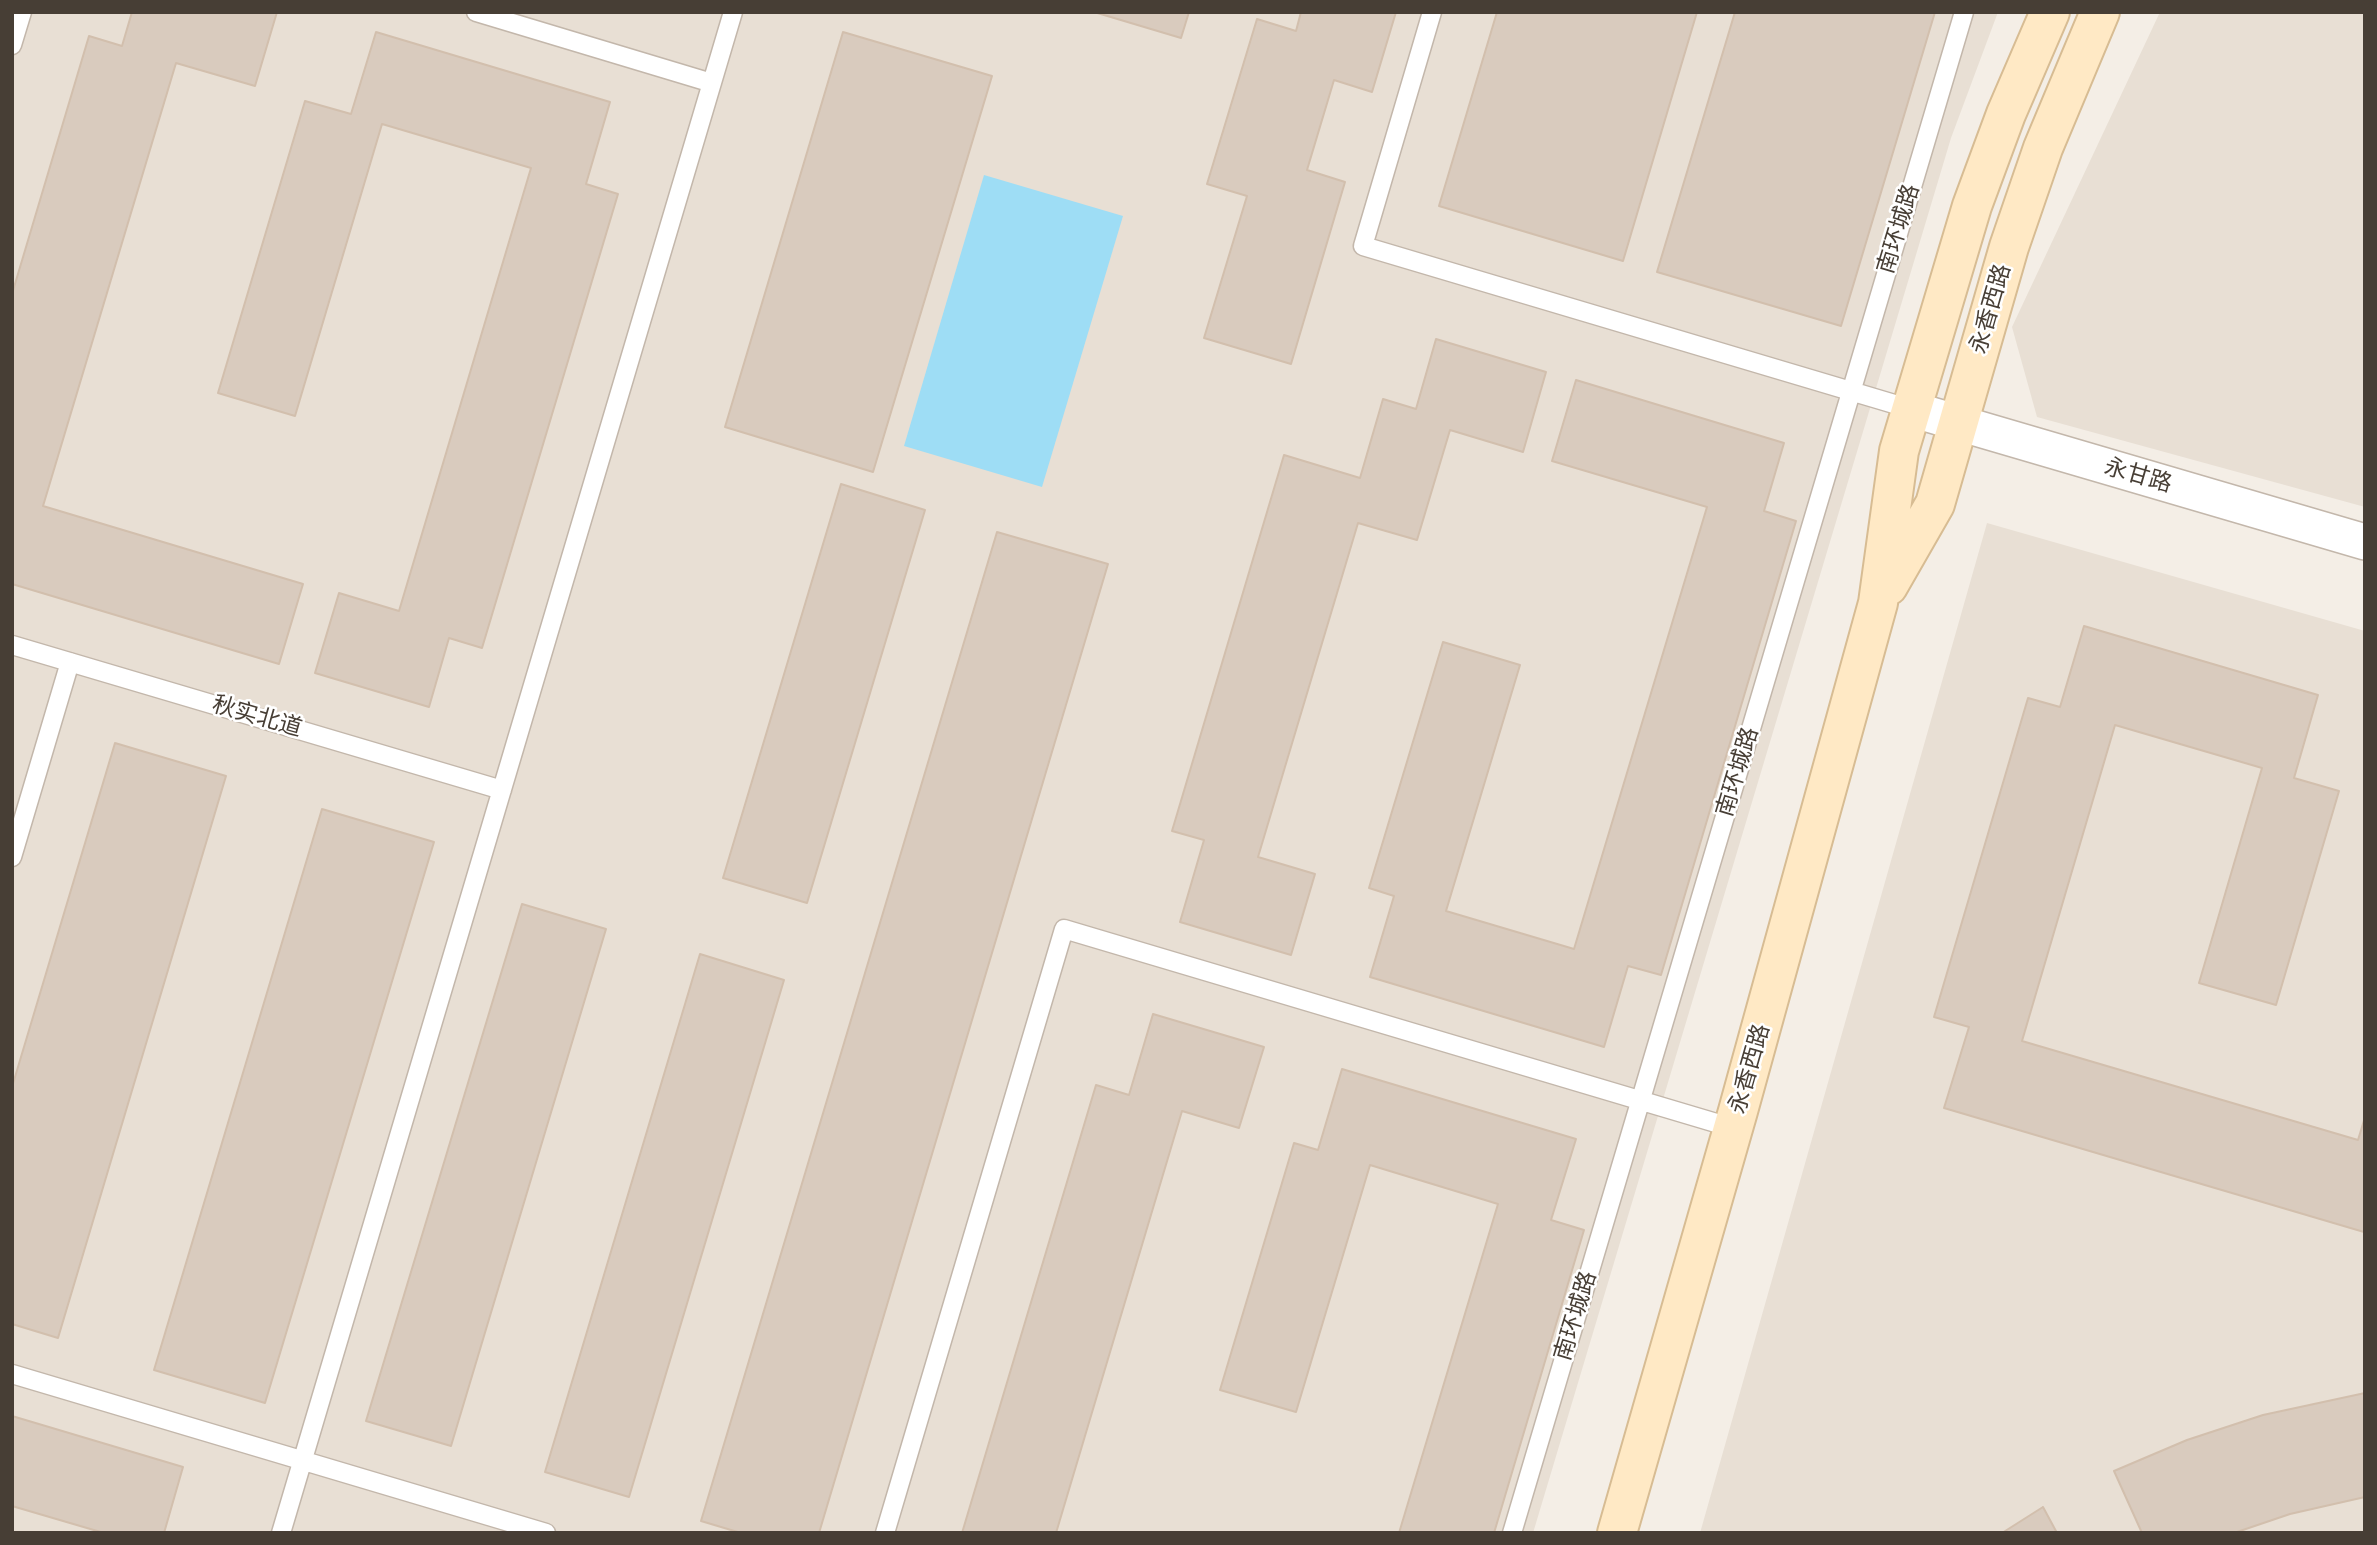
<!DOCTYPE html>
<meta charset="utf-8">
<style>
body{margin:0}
#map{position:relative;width:2377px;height:1545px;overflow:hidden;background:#f4eee6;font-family:"Noto Sans",sans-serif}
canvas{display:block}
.frame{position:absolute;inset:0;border:14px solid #473e35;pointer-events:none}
</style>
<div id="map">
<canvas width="2377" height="1545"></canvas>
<div class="frame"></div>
</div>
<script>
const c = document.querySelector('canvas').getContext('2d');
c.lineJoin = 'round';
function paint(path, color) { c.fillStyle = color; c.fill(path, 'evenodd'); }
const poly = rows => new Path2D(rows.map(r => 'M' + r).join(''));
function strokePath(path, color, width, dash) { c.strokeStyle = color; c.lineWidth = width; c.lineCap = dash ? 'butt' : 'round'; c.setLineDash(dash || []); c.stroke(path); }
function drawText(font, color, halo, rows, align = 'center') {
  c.font = font + ' "Noto Sans","Noto Sans SC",sans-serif'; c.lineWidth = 5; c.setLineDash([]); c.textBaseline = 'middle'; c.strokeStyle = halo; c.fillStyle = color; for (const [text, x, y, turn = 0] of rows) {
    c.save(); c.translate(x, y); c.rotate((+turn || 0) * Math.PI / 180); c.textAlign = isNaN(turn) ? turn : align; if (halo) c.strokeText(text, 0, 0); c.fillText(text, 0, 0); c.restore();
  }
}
paint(poly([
 [12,12,1998,12,1951,138,1533,1533,12,1533],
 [2160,12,2365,12,2365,507,2037,417,2012,327],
 [1987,523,2365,631,2365,1533,1700,1533]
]), '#e8dfd4');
paint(poly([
 [984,175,1123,216,1042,487,904,446]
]), '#9eddf5');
const building = poly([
 [132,12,277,12,255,86,176,63,43,506,303,584,279,664,12,584,12,294,89,36,122,46,132,12],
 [1094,12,1189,12,1181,38,1094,12],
 [1301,12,1396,12,1372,92,1334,80,1307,170,1345,182,1291,364,1204,338,1247,196,1207,184,1257,19,1296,31,1301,12],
 [1497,12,1697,12,1623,261,1439,206,1497,12],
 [1735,12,1935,12,1841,326,1657,272,1735,12],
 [376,32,610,102,586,184,618,194,482,648,449,638,429,707,315,673,339,593,399,611,531,168,382,124,295,416,218,393,305,101,351,114,376,32],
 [843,32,992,76,873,472,725,427,843,32],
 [1436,339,1546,372,1523,452,1450,430,1417,540,1358,523,1258,857,1315,874,1291,955,1180,922,1204,840,1172,831,1284,455,1360,478,1383,399,1416,409,1436,339],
 [1576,380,1784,443,1764,511,1796,521,1661,975,1628,966,1604,1047,1370,977,1394,896,1369,888,1443,642,1520,665,1446,911,1574,949,1707,507,1552,461,1576,380],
 [841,484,925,510,807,903,723,878,841,484],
 [997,532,1108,564,819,1533,741,1533,701,1521,997,532],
 [2084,626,2318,695,2294,778,2339,791,2276,1005,2199,983,2262,768,2115,725,2022,1041,2358,1140,2365,1117,2364,1232,1944,1108,1969,1027,1934,1017,2028,698,2060,707,2084,626],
 [115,743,226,776,58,1338,12,1324,12,1087,115,743],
 [322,809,434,842,265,1403,154,1370,322,809],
 [522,904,606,929,451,1446,366,1421,522,904],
 [700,954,784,980,629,1497,545,1472,700,954],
 [1153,1014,1264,1047,1239,1128,1182,1111,1056,1533,962,1533,1096,1085,1129,1095,1153,1014],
 [1342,1069,1576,1139,1551,1220,1584,1230,1494,1533,1399,1533,1498,1204,1370,1165,1296,1412,1220,1390,1294,1143,1318,1150,1342,1069],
 [2365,1393,2365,1497,2290,1514,2234,1533,2142,1533,2114,1471,2187,1440,2263,1415,2365,1393],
 [12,1416,183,1467,164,1533,104,1533,12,1506,12,1416],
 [2043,1507,2057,1533,2002,1533,2043,1507]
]);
paint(building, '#d9cbbe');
strokePath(building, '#d2bfad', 2);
const service = poly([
 [476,12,712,83],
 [1432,12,1363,246,1911,409],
 [12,45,22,12],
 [12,645,502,790],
 [12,857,70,662],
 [12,1374,546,1533],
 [281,1533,733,12],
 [885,1533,1064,929,1733,1128],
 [1512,1533,1964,12]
]);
const minor = poly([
 [1911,409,2365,542]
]);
const secondary = poly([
 [1888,586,1935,504,2009,247,2043,148,2100,12],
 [1617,1533,1738,1111,1878,603,1899,451,1972,206,2006,114,2050,12]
]);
strokePath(service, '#c3b7ab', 21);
strokePath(minor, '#c3b7ab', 38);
strokePath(secondary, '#d7bc93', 42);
strokePath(service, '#fff', 18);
strokePath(minor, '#fff', 35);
strokePath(secondary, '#ffe9c5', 38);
drawText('23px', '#473e35', '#fff', [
 ["南环城路",1899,229,-73],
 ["永香西路",1991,309,-74],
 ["永甘路",2138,476,16],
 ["秋实北道",257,717,16],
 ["南环城路",1738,772,-73],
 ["永香西路",1750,1069,-74],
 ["南环城路",1576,1316,-73]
]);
</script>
